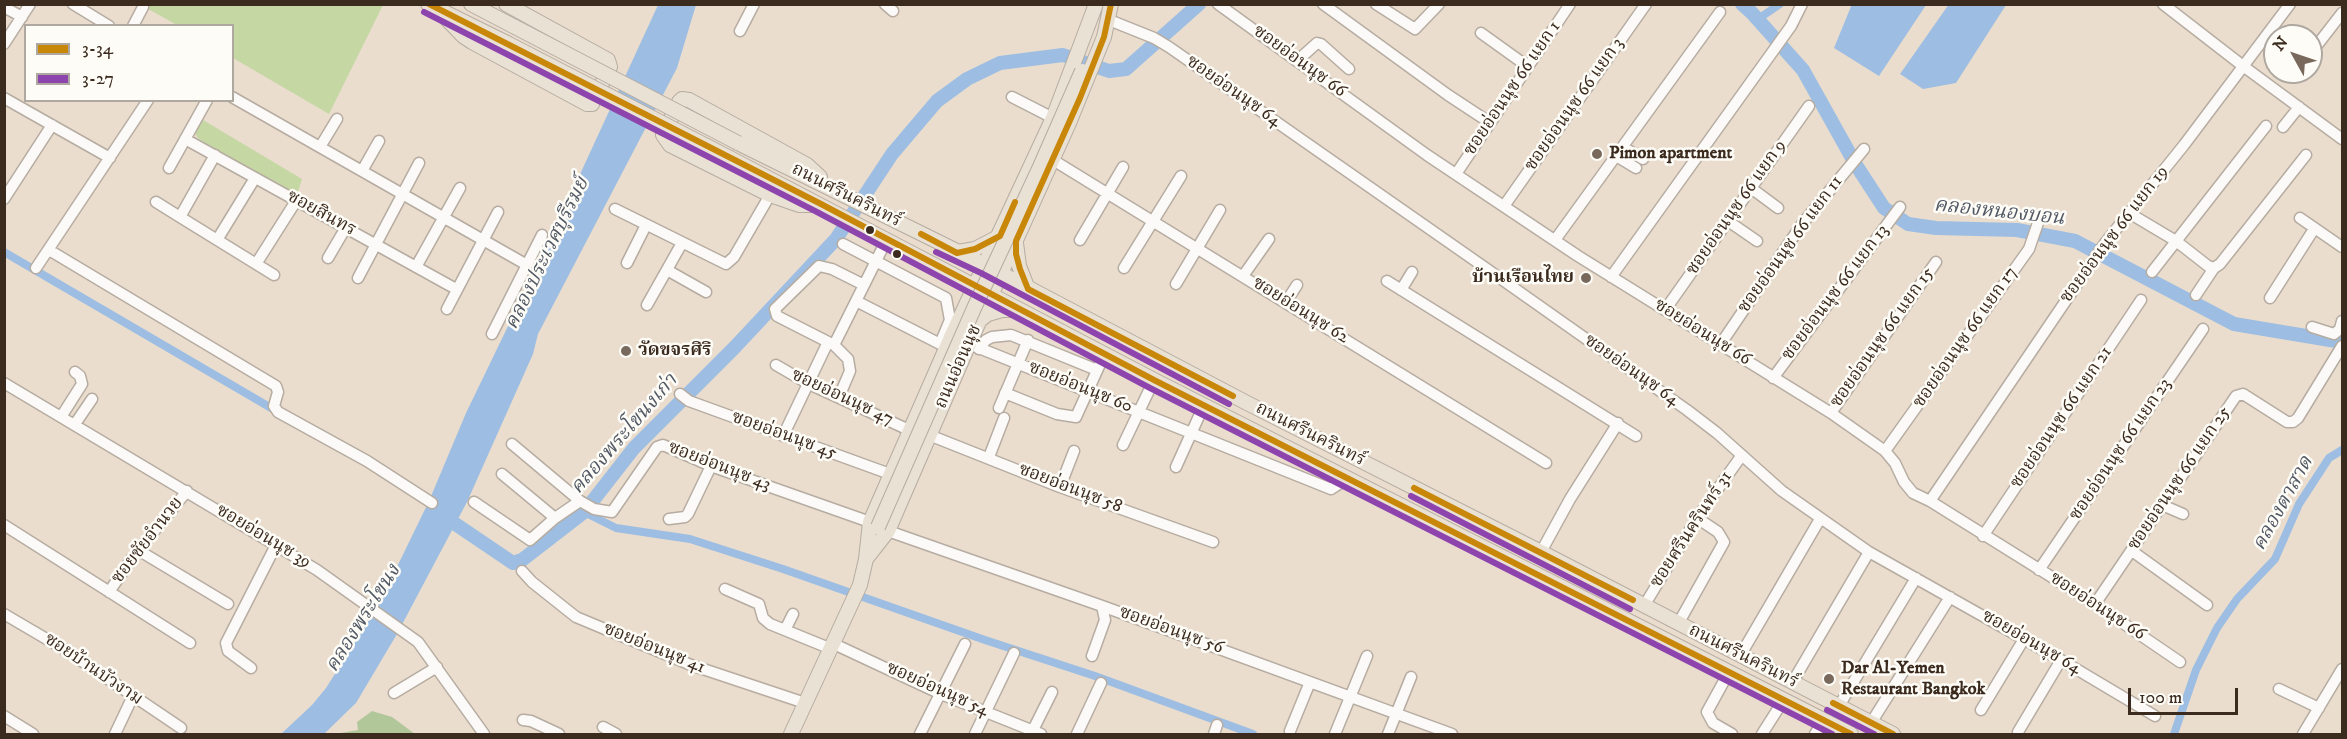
<!DOCTYPE html>
<meta charset="utf-8">
<style>
body{margin:0}
#map{position:relative;width:2347px;height:739px;overflow:hidden;background:#eaddce;font-family:"IM FELL DW Pica",serif}
canvas{display:block}
.frame{position:absolute;inset:0;border:6px solid #3b2a1e;pointer-events:none}
.legend{position:absolute;left:24px;top:24px;width:210px;height:78px;box-sizing:border-box;background:#fdfcf7;border:2px solid #afa8a0;margin:0;padding:8px 10px;list-style:none;font-size:18px;color:#3b2a1e}
.legend li{display:flex;align-items:center;gap:12px;height:30px}
.legend b{width:30px;border:2px solid #afa8a0}
.north{position:absolute;left:2263px;top:24px;width:60px;height:60px;box-sizing:border-box;background:#fdfcf7;border:2px solid #afa8a0;border-radius:50%;rotate:310deg;font-size:16px;font-weight:700;line-height:24px;text-align:center;color:#3b2a1e}
.north::after{content:'';display:block;margin:auto;width:21px;height:27px;background:#78695c;clip-path:polygon(50% 0,100% 100%,50% 72%,0 100%)}
.scale{position:absolute;left:2128px;top:688px;width:110px;height:27px;box-sizing:border-box;border:3px solid #3b2a1e;border-top:0;padding-left:8px;font-size:18px;line-height:21px;white-space:nowrap;color:#3b2a1e;-webkit-text-stroke:4px #fdfcf7;paint-order:stroke}
</style>
<div id="map">
<canvas width="2347" height="739"></canvas>
<div class="frame"></div>
<ul class="legend">
<li><b style="height:8px;background:#c88708"></b>3-34</li>
<li><b style="height:8px;background:#8e44ad"></b>3-27</li>
</ul>
<div class="north">N</div>
<div class="scale">100 m</div>
</div>
<script>
const c = document.querySelector('canvas').getContext('2d');
c.lineJoin = 'round';
function paint(path, color) { c.fillStyle = color; c.fill(path, 'evenodd'); }
const poly = rows => new Path2D(rows.map(r => 'M' + r).join(''));
function strokePath(path, color, width, dash) { c.strokeStyle = color; c.lineWidth = width; c.lineCap = dash ? 'butt' : 'round'; c.setLineDash(dash || []); c.stroke(path); }
function drawText(font, color, halo, rows, align = 'center') {
  c.font = font + ' "IM FELL DW Pica","Noto Serif Thai",serif'; c.lineWidth = 5; c.setLineDash([]); c.textBaseline = 'middle'; c.strokeStyle = halo; c.fillStyle = color; for (const [text, x, y, turn = 0] of rows) {
    c.save(); c.translate(x, y); c.rotate((+turn || 0) * Math.PI / 180); c.textAlign = isNaN(turn) ? turn : align; if (halo) c.strokeText(text, 0, 0); c.fillText(text, 0, 0); c.restore();
  }
}
paint(poly([
 [141,5,383,5,329,114,233,58,232,26,177,25],
 [203,120,302,179,297,195,203,142,197,137,195,132]
]), '#c5d8a3');
paint(poly([
 [372,711,392,717,415,734,335,734,358,730,357,722]
]), '#b2c799');
paint(poly([
 [1852,4,1926,5,1879,76,1834,48],
 [1949,4,2006,5,1956,83,1923,89,1900,74],
 [658,5,696,5,677,68,538,334,533,354,467,502,397,634,356,703,324,734,281,734,312,705,326,688,378,606,429,501,466,413,552,235]
]), '#9dbee2');
strokePath(poly([
 [1758,19,1780,4],
 [4,252,278,412],
 [584,512,616,528,690,539,783,569,985,640,1095,676,1253,734],
 [2174,734,2196,670,2217,628,2237,599,2275,559,2299,504,2329,458,2342,450]
]), '#9dbee2', 8);
strokePath(poly([
 [1742,4,1752,13,1803,70,1856,165,1884,208,1908,224,1936,228,2017,230,2075,241,2234,324,2342,342],
 [443,521,445,517,513,563,522,560,584,512,634,448,735,347,836,239,892,154,937,101,967,79,1000,63,1063,55,1109,71,1126,69,1199,4]
]), '#9dbee2', 14);
const minor = poly([
 [73,4,109,26],
 [885,4,893,11],
 [1218,4,1427,155,1578,256,1831,413,1885,451,1895,463,1904,482,1913,493,1930,501,2095,604,2180,662],
 [1323,4,1448,95,1489,122],
 [1376,4,1415,29,1439,4],
 [2163,4,2243,66,2342,139],
 [4,7,22,17],
 [1109,20,1154,38,1169,47,1487,269,1687,410,1717,433,1782,491,1869,552,2061,660,2155,716],
 [133,26,143,7],
 [740,31,754,4],
 [1481,33,1527,66],
 [4,44,30,4],
 [2311,53,2342,13],
 [1297,61,1317,43,1321,44,1349,69],
 [2293,77,2297,72],
 [232,97,527,265],
 [1012,97,1053,118],
 [4,98,110,158],
 [2283,127,2299,107],
 [185,139,456,289],
 [320,147,337,119],
 [1623,147,1643,159],
 [1616,156,1636,168],
 [1053,160,1546,463],
 [169,168,207,100],
 [362,171,379,141],
 [1456,174,1570,4],
 [1751,188,1778,208],
 [4,199,52,125],
 [156,202,180,217,215,155],
 [1504,206,1646,4],
 [615,209,726,264,734,257,770,195],
 [2129,213,2176,241,2208,266,2214,268,2220,264,2306,155],
 [180,217,274,275],
 [2300,218,2342,247],
 [1728,221,1757,241],
 [217,240,255,178],
 [1080,240,1123,167],
 [1555,240,1720,12],
 [843,244,946,298,950,320,940,344],
 [49,250,276,386,278,392,274,406,278,412,367,461,432,503],
 [328,258,345,229],
 [627,263,646,225],
 [256,264,296,201],
 [416,267,460,188],
 [36,268,148,100],
 [1124,268,1181,176],
 [667,270,706,292],
 [2152,272,2266,126],
 [1243,276,1269,239],
 [1611,277,1791,26,1802,4],
 [358,278,419,163],
 [1387,281,1636,436],
 [1176,284,1220,210],
 [1401,290,1412,272],
 [2196,295,2214,268],
 [2270,298,2314,229],
 [856,301,946,347],
 [1286,302,1297,285],
 [647,305,682,243],
 [447,309,498,212],
 [1665,310,1809,106],
 [2312,327,2334,334,2340,329,2342,321],
 [492,334,542,235],
 [969,344,1331,489,1348,478],
 [834,345,887,239],
 [1720,345,1802,224,1864,149],
 [979,349,986,340,992,337,1011,335,1097,370],
 [776,365,807,383,909,430],
 [1773,378,1900,207],
 [4,383,317,570,418,642,484,734],
 [1005,393,1057,414,1076,417,1105,353],
 [680,394,689,401,890,474],
 [839,397,850,371,848,359,834,345,777,316,775,309,819,266,832,269,864,285],
 [999,408,1028,340],
 [1831,413,1936,262],
 [61,417,82,384,80,376,75,372],
 [75,424,92,399],
 [929,435,1060,487,1213,542],
 [783,436,828,342],
 [512,444,580,501,594,509,612,512,657,447,663,445,711,466,870,522],
 [1123,445,1154,380],
 [1885,451,2029,249,2039,220],
 [989,457,1004,418],
 [1176,467,1204,405],
 [502,474,555,518],
 [1060,487,1074,451],
 [1930,501,2105,243,2184,145,2290,4],
 [474,502,530,540,555,518,580,501],
 [2162,505,2183,514],
 [669,519,685,517,688,514,711,466],
 [4,525,190,643],
 [888,531,1102,606,1452,734],
 [1983,536,2141,300],
 [138,550,228,604],
 [2132,551,2207,605],
 [1541,552,1570,499,1618,423],
 [2039,570,2203,329],
 [522,571,532,582,576,617,691,665,799,701],
 [725,589,759,604,763,618,770,624,824,646],
 [109,592,132,558,187,491],
 [2095,604,2236,396,2243,394,2287,422,2293,422,2298,418,2342,346],
 [1644,606,1697,518,1742,455],
 [4,614,67,651,181,728],
 [1678,624,1724,542,1718,532,1697,518],
 [785,630,793,614],
 [834,644,941,694,1041,734],
 [1092,656,1105,620,1102,606],
 [1740,656,1820,519],
 [251,668,228,651,226,643,276,545],
 [1729,672,1707,712,1713,723,1732,734],
 [1792,683,1869,552],
 [2279,689,2319,708],
 [394,693,437,667],
 [1839,706,1916,578],
 [1981,710,2024,639],
 [4,716,33,734],
 [523,720,531,721,559,734],
 [1871,723,1950,597],
 [603,727,616,734],
 [1290,731,1310,682],
 [2018,732,2061,660],
 [115,734,133,696],
 [920,734,965,644],
 [975,734,1014,653],
 [1031,734,1052,692],
 [1077,734,1101,683],
 [1214,734,1217,725],
 [1335,734,1367,656],
 [1388,734,1411,677],
 [1762,734,1783,701],
 [1815,734,1823,721],
 [2303,734,2342,669]
]);
const major = poly([
 [428,4,507,43],
 [471,4,515,27],
 [438,10,463,36,472,42,587,104,592,104,610,67,608,60,506,4],
 [738,143,985,265,1247,403,1541,552,1893,734],
 [730,158,1154,380,1851,734],
 [819,205,799,205,770,195,670,145,663,135,679,102,682,99,689,100,807,165,820,177],
 [1016,243,1019,266,1028,289],
 [958,252,975,249,998,237],
 [980,320,988,314,1002,310,1020,310],
 [866,559,870,522,951,337,1053,118,1096,4],
 [791,734,860,585,866,559,888,531,969,344,1069,123,1104,37,1111,4]
]);
strokePath(minor, '#b6aca1', 13);
strokePath(major, '#b6aca1', 16);
strokePath(minor, '#fcfaf8', 10);
strokePath(major, '#e9e1d4', 14);
const majorBridge = poly([
 [515,27,738,143],
 [507,43,730,158],
 [878,527,975,306,1039,169,1082,71]
]);
strokePath(majorBridge, '#b6aca1', 16, []);
strokePath(majorBridge, '#e9e1d4', 14);
strokePath(poly([
 [429,4,821,204,1154,380,1851,734],
 [1111,4,1104,37,1080,98,1016,241,1016,254,1020,269,1028,289,1233,396],
 [921,234,957,253,975,249,1000,236,1015,202],
 [1414,488,1633,600],
 [1833,703,1893,734]
]), '#c88708', 6);
strokePath(poly([
 [424,12,817,212,1150,388,1832,734],
 [936,252,981,273,1229,404],
 [1411,496,1630,609],
 [1827,710,1874,734]
]), '#8e44ad', 6);
for (const [x, y, r, color] of [
 [1597,154,6,"#78695c"],
 [870,230,5,"#3b2a1e"],
 [897,254,5,"#3b2a1e"],
 [1586,278,6,"#78695c"],
 [626,351,6,"#78695c"],
 [1829,679,6,"#78695c"]
]) { const dot = new Path2D(); dot.arc(x, y, r, 0, 2 * Math.PI); c.fillStyle = color; c.fill(dot); strokePath(dot, '#fdfcf7', 2); }
drawText('18px', '#3b2a1e', '#fdfcf7', [
 ["ซอยอ่อนนุช 66",1299,62,36],
 ["ซอยอ่อนนุช 66 แยก 1",1513,89,-56],
 ["ซอยอ่อนนุช 64",1233,92,35],
 ["ซอยอ่อนนุช 66 แยก 3",1575,105,-55],
 ["ถนนศรีนครินทร์",846,196,27],
 ["ซอยอ่อนนุช 66 แยก 9",1737,208,-55],
 ["ซอยสินทร",321,214,29],
 ["ซอยอ่อนนุช 66 แยก 19",2115,235,-53],
 ["ซอยอ่อนนุช 66 แยก 11",1791,245,-54],
 ["ซอยอ่อนนุช 66 แยก 13",1836,293,-53],
 ["ซอยอ่อนนุช 62",1300,311,32],
 ["ซอยอ่อนนุช 66",1702,333,32],
 ["ซอยอ่อนนุช 66 แยก 15",1883,338,-55],
 ["ซอยอ่อนนุช 66 แยก 17",1966,338,-55],
 ["ถนนอ่อนนุช",959,367,-66],
 ["ซอยอ่อนนุช 64",1631,371,35],
 ["ซอยอ่อนนุช 60",1080,388,22],
 ["ซอยอ่อนนุช 47",842,398,25],
 ["ซอยอ่อนนุช 66 แยก 21",2062,418,-56],
 ["ถนนศรีนครินทร์",1310,435,27],
 ["ซอยอ่อนนุช 45",784,436,20],
 ["ซอยอ่อนนุช 66 แยก 23",2121,450,-56],
 ["ซอยอ่อนนุช 43",719,467,21],
 ["ซอยอ่อนนุช 66 แยก 25",2180,479,-56],
 ["ซอยอ่อนนุช 58",1070,489,21],
 ["ซอยศรีนครินทร์ 31",1692,530,-57],
 ["ซอยอ่อนนุช 39",263,537,31],
 ["ซอยชัยอำนวย",148,541,-52],
 ["ซอยอ่อนนุช 66",2097,607,33],
 ["ซอยอ่อนนุช 56",1171,631,20],
 ["ซอยอ่อนนุช 64",2031,643,30],
 ["ซอยอ่อนนุช 41",654,649,22],
 ["ถนนศรีนครินทร์",1743,657,27],
 ["ซอยบ้านบัวงาม",93,670,34],
 ["ซอยอ่อนนุช 54",937,690,24]
]);
drawText('bold 18px', '#3b2a1e', '#fdfcf7', [
 ["Pimon apartment",1609,154],
 ["บ้านเรือนไทย",1574,278,"right"],
 ["วัดขจรศิริ",638,351],
 ["Dar Al-Yemen",1841,669],
 ["Restaurant Bangkok",1841,690]
], 'left');
drawText('italic 20px', '#525965', '#fdfcf7', [
 ["คลองหนองบอน",1999,213,6],
 ["คลองประเวศบุรีรมย์",548,254,-64],
 ["คลองพระโขนงเก่า",625,435,-49],
 ["คลองตาสาด",2284,504,-61],
 ["คลองพระโขนง",364,619,-58]
]);
</script>
